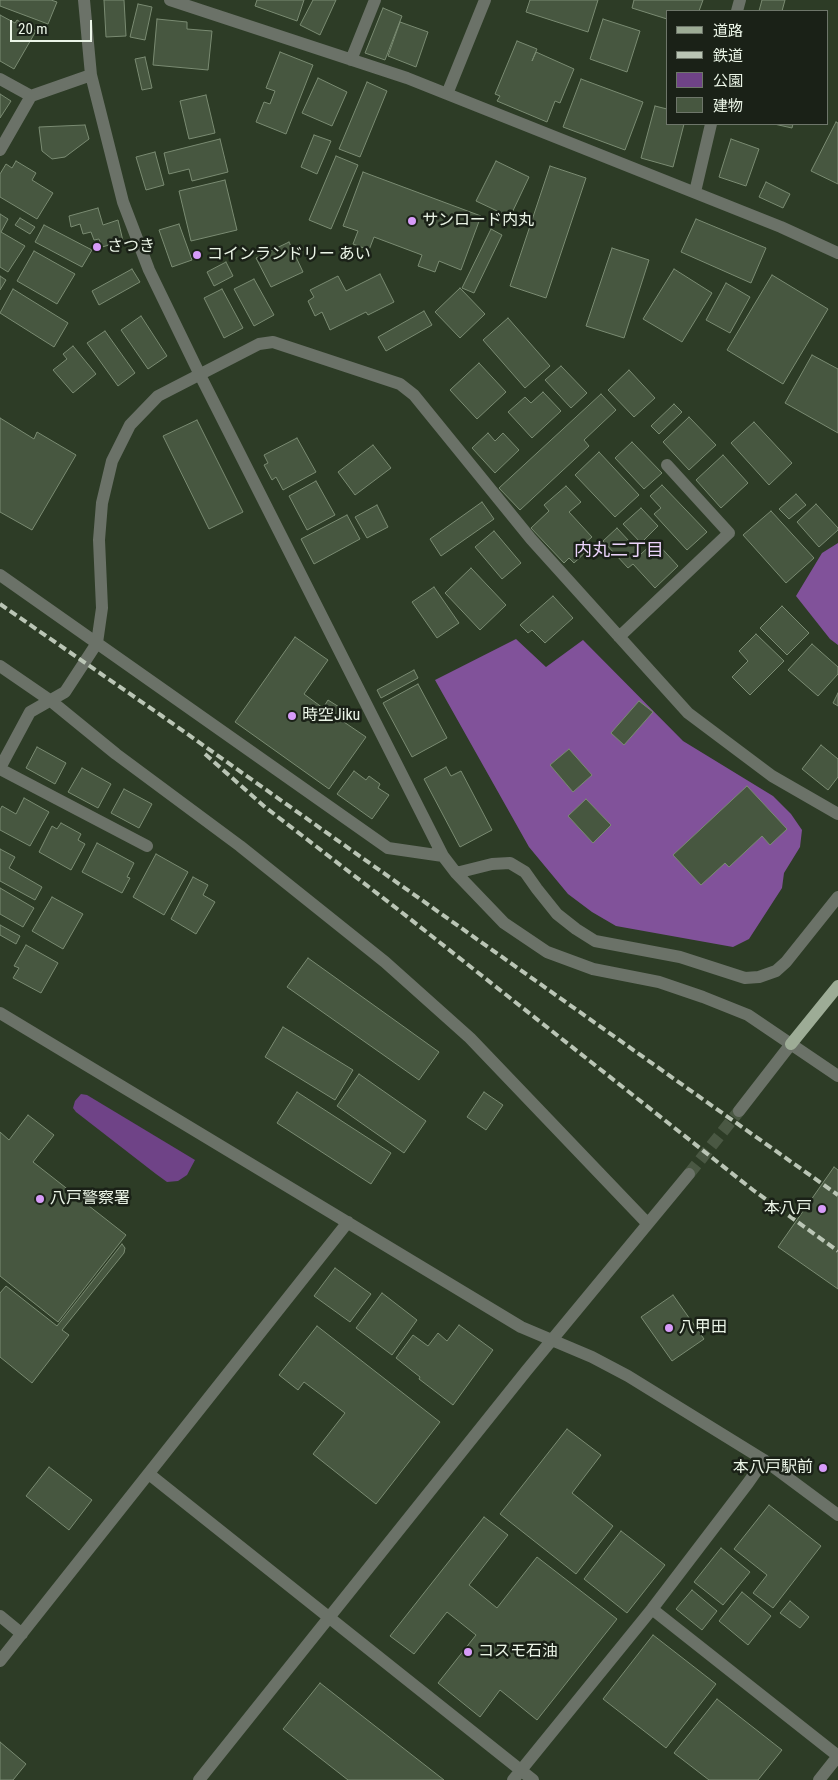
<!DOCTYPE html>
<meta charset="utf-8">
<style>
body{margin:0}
#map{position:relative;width:838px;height:1780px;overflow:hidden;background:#2d3c26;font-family:"Roboto Condensed","Noto Sans JP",sans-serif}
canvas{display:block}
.legend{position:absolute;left:666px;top:10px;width:162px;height:115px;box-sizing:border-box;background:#1a2117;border:1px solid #6e766a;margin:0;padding:6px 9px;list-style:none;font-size:15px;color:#ebf5e7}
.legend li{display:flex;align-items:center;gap:10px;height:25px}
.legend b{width:25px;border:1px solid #6e766a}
.scale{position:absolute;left:10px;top:20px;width:82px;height:22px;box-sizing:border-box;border:2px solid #ebf5e7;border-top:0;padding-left:6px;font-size:15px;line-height:18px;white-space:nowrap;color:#ebf5e7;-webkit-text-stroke:4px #1a2117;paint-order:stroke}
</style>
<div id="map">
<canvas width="838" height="1780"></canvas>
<ul class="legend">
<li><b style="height:6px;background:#9dac96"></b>道路</li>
<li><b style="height:6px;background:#bac5b5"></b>鉄道</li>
<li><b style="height:14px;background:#6f4387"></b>公園</li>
<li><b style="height:14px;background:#475740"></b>建物</li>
</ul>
<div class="scale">20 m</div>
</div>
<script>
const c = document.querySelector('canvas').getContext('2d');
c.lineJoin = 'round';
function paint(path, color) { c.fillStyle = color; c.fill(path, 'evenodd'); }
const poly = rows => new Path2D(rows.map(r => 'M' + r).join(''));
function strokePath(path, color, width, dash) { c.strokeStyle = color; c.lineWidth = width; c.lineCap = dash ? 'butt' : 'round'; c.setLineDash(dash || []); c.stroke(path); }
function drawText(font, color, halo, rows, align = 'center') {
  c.font = font + ' "Roboto Condensed","Noto Sans JP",sans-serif'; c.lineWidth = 5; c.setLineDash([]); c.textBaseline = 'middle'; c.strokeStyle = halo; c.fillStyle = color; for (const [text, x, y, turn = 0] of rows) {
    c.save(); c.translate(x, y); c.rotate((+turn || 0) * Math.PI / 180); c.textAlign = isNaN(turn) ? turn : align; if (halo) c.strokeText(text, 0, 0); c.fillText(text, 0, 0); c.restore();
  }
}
paint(poly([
 [81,1094,87,1095,195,1160,187,1175,178,1181,167,1182,156,1174,76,1112,73,1108,75,1101]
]), '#6f4387');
paint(poly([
 [838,543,838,645,830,639,796,596,822,553],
 [516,639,546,667,583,640,683,741,773,796,791,814,802,830,800,847,784,873,782,888,749,939,733,947,616,926,592,912,568,894,529,847,435,680]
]), '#81529a');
const building = poly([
 [0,0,51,0,57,2,48,24,0,6,0,0],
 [104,0,124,0,126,36,106,37,104,0],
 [257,0,304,0,297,21,255,6,257,0],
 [313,0,336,0,320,35,300,25,313,0],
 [530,0,598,0,588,32,526,12,530,0],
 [634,0,703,0,699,11,667,11,667,19,632,8,634,0],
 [762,0,785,0,782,11,759,11,762,0],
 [138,4,152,7,145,40,130,37,138,4],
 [383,8,402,16,385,60,365,53,383,8],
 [0,15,15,23,17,20,36,31,14,69,0,61,0,15],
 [157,19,187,22,187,29,212,31,208,70,153,65,157,19],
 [603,19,640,31,627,72,590,59,603,19],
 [400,22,428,32,416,67,388,56,400,22],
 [517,41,537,49,532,61,536,52,574,69,560,103,555,101,547,122,497,101,500,96,495,94,517,41],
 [280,52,313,65,286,134,256,122,264,102,270,104,275,91,266,88,280,52],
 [145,57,152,88,142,90,135,59,145,57],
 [318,78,347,92,332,126,302,113,318,78],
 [581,79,643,102,625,150,563,127,581,79],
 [367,82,387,91,360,157,339,149,367,82],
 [0,94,11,101,0,118,0,94],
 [206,95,215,133,189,139,180,101,206,95],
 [655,106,667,109,667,124,684,124,673,167,641,158,655,106],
 [836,122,838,123,838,184,811,171,836,122],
 [774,124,793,124,792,128,774,124],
 [85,125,89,139,65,157,52,159,42,151,39,127,85,125],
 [314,135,331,141,317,174,301,167,314,135],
 [220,139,228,172,192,181,189,169,169,174,164,153,220,139],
 [731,139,759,149,746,186,719,177,731,139],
 [155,152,164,185,146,190,136,157,155,152],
 [336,156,358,165,331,229,309,220,336,156],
 [16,161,36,173,32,180,53,193,37,219,0,197,0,174,6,164,12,168,16,161],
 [496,161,529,177,510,217,476,201,496,161],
 [550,166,586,178,546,298,510,286,550,166],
 [363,172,481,216,461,270,439,261,435,272,418,266,422,255,374,237,369,250,353,244,358,231,343,226,363,172],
 [225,180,237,230,191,241,179,191,225,180],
 [766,182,790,194,783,208,759,197,766,182],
 [98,208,103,225,118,220,123,241,102,247,99,239,94,240,91,232,83,234,80,224,71,227,69,216,98,208],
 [0,214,8,219,1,232,25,246,8,272,0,267,0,214],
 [20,218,35,227,30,234,15,225,20,218],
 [696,219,766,248,751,283,681,252,696,219],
 [179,224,192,260,172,267,159,230,179,224],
 [44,225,92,250,82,267,35,242,44,225],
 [491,229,502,235,474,293,462,288,491,229],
 [289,242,303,272,271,287,256,258,289,242],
 [612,248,649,260,624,338,586,326,612,248],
 [34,251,75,274,57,304,17,281,34,251],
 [226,262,233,276,214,286,207,272,226,262],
 [132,269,140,282,99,305,92,291,132,269],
 [674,269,712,293,682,342,643,319,674,269],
 [380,274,394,302,368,315,366,312,330,330,322,312,315,316,308,301,314,297,310,290,338,276,346,291,380,274],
 [772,275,828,309,783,384,727,350,772,275],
 [0,276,6,280,0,290,0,276],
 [254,279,274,315,254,326,234,289,254,279],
 [726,283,750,297,730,333,706,320,726,283],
 [460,288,485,314,460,338,435,312,460,288],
 [13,289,68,323,54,347,0,313,13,289],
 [222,289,243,328,224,338,204,298,222,289],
 [424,311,432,325,386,351,378,337,424,311],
 [141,316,167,356,148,369,121,330,141,316],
 [508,318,550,366,525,388,483,340,508,318],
 [105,331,135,373,118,386,87,343,105,331],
 [73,346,96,374,73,393,53,370,67,359,63,354,73,346],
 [812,355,838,369,838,433,785,403,812,355],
 [479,363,506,392,477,419,450,390,479,363],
 [561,366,587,393,571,408,545,380,561,366],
 [629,370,655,398,634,417,608,390,629,370],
 [543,392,561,411,532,438,508,412,525,397,531,403,543,392],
 [601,394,616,410,584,440,589,446,520,510,499,488,601,394],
 [674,404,682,412,659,434,651,426,674,404],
 [689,417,716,445,689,470,663,442,689,417],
 [0,418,34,439,37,432,76,455,32,530,0,512,0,418],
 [197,420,243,512,209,529,163,436,197,420],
 [754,422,792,463,769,485,731,443,754,422],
 [488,433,495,441,503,433,519,450,495,473,472,448,488,433],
 [297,438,316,472,283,490,276,477,272,480,264,465,268,463,264,455,297,438],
 [632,442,662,473,644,489,615,458,632,442],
 [373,445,391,468,355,495,338,472,373,445],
 [599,452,639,495,615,517,575,475,599,452],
 [723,455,748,483,721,508,696,480,723,455],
 [316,481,335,515,307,530,289,496,316,481],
 [662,485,707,532,687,550,654,514,661,508,650,496,662,485],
 [566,486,581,502,569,512,592,537,585,543,590,548,574,563,569,558,564,563,531,528,549,511,544,505,566,486],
 [796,494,806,505,789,519,779,509,796,494],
 [482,502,494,519,441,556,430,539,482,502],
 [816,504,838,528,838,530,819,547,797,522,816,504],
 [377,505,388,527,367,538,355,517,377,505],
 [641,508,658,526,641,543,623,524,641,508],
 [771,511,814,558,786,583,743,535,771,511],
 [347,515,360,539,314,564,301,539,347,515],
 [617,528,641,554,655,541,678,566,655,588,633,564,628,568,603,541,617,528],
 [494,531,521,563,502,579,475,547,494,531],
 [471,568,506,605,480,630,445,593,471,568],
 [434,587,459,623,437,638,412,602,434,587],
 [553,596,573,618,545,643,532,630,528,633,520,625,553,596],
 [782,606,809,633,787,655,760,628,782,606],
 [756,634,784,661,750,695,732,677,748,661,739,651,756,634],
 [295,637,328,660,304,694,323,708,328,700,347,712,341,720,366,737,329,789,235,722,295,637],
 [812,644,838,667,838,674,818,696,788,670,812,644],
 [414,670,418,678,381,698,377,690,414,670],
 [418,684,447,738,412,757,383,703,418,684],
 [838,693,838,706,833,703,838,693],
 [639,701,653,712,624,745,611,733,639,701],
 [821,745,838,759,838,777,828,790,802,769,821,745],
 [37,747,66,763,55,784,26,768,37,747],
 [569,749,592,775,573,792,550,765,569,749],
 [446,767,451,776,461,771,492,830,460,847,424,779,446,767],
 [82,768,111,784,98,808,68,792,82,768],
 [354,771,366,780,369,776,380,784,378,788,389,795,372,819,337,794,354,771],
 [747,786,787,829,770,845,762,836,729,867,725,863,701,885,673,855,747,786],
 [124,789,152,804,139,828,111,813,124,789],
 [24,798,49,812,30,846,0,830,0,810,2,806,16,814,24,798],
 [586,799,611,825,593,843,568,816,586,799],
 [61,823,81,834,78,840,85,844,71,870,39,852,52,826,57,829,61,823],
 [97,843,134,863,127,877,130,878,122,893,82,872,97,843],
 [0,849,15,857,9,868,42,887,35,900,0,881,0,849],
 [156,854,188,872,164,915,133,897,156,854],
 [193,877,208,885,203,895,215,902,196,934,171,919,193,877],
 [0,888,34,908,23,927,0,914,0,888],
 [52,897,83,914,63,949,32,931,52,897],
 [0,925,20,936,16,944,0,935,0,925],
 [26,945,58,963,41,993,13,978,19,968,14,966,26,945],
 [308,958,439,1052,419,1080,287,987,308,958],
 [283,1027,353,1070,335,1100,265,1057,283,1027],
 [359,1074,426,1121,404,1153,337,1106,359,1074],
 [297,1092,391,1153,371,1184,277,1123,297,1092],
 [484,1092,503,1105,486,1130,467,1117,484,1092],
 [28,1115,54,1135,33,1162,126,1235,58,1322,0,1276,0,1132,9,1140,28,1115],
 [834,1167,838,1170,838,1289,778,1247,834,1167],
 [122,1244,125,1248,124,1253,62,1330,69,1335,32,1383,0,1357,0,1293,6,1286,57,1326,122,1244],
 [335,1268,371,1294,350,1322,314,1296,335,1268],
 [382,1293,417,1320,392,1355,356,1328,382,1293],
 [673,1295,704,1339,672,1361,641,1317,673,1295],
 [459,1325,493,1350,453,1405,419,1379,420,1377,396,1358,413,1335,428,1346,438,1333,447,1341,459,1325],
 [317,1326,440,1422,376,1504,313,1454,345,1413,304,1382,298,1390,279,1375,317,1326],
 [567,1429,601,1455,572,1493,613,1526,576,1574,500,1514,567,1429],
 [49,1467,92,1500,69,1530,26,1496,49,1467],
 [769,1505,821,1546,773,1608,753,1593,767,1575,734,1549,769,1505],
 [484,1517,508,1535,469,1585,497,1608,537,1557,617,1619,537,1720,500,1690,480,1717,438,1683,476,1635,447,1612,414,1654,390,1636,484,1517],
 [621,1531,665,1565,627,1613,584,1579,621,1531],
 [721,1548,750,1572,723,1605,694,1582,721,1548],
 [692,1590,717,1611,702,1630,676,1609,692,1590],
 [742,1592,771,1616,748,1645,719,1621,742,1592],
 [790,1601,809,1617,800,1628,780,1613,790,1601],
 [653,1635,716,1684,666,1748,603,1699,653,1635],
 [320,1683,444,1780,348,1780,283,1729,320,1683],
 [717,1699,782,1750,758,1780,709,1780,674,1753,717,1699],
 [0,1742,26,1764,13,1780,0,1780,0,1742]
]);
paint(building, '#475740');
strokePath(building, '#7a8b72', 1);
strokePath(poly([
 [689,1174,739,1111]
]), '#4a5843', 12, [12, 6]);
strokePath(poly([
 [84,0,91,75,123,202,149,270,200,375,443,856,456,873,504,923,547,952,593,969,659,982,703,997,748,1015,838,1076],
 [170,0,407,78,781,227,838,253],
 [737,11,740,0],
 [351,60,375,0],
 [0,79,31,96,91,75],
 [447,94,485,0],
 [0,150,31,96],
 [695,192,711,124],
 [0,575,388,848,443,856],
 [619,637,729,533,667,465],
 [0,666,51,701,116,754,240,846,385,962,470,1038,647,1223],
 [0,768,30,712,65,692,97,643,102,608,99,540,102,503,112,461,130,425,158,396,259,344,273,342,400,384,414,395,531,539,688,713,772,776,838,814],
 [0,769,147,846],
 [456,873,492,864,510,863,525,872,537,889,557,914,576,929,595,941,680,957,745,978,759,977,776,971,786,962,838,897],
 [0,1013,521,1327,592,1357,628,1376,764,1460,838,1515],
 [739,1111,791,1044],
 [149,1474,533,1780],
 [652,1609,838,1756],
 [0,1616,22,1634],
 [0,1661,348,1222],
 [199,1780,527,1370,689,1174],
 [513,1780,652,1609,748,1483,764,1460],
 [819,1780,838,1756]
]), '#6b7268', 12);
strokePath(poly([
 [791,1044,838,986]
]), '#9dac96', 12);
strokePath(poly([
 [0,604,162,716,838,1195],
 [205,754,265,807,400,911,753,1190,838,1251]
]), '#bac5b5', 4, [8, 4]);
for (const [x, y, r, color] of [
 [412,221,5,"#d79bf9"],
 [97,247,5,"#d79bf9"],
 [197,255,5,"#d79bf9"],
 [292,716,5,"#d79bf9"],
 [40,1199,5,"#d79bf9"],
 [822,1209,5,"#d79bf9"],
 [669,1328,5,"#d79bf9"],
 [823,1468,5,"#d79bf9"],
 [468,1652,5,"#d79bf9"]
]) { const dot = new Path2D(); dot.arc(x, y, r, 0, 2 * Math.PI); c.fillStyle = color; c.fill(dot); strokePath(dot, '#1a2117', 2); }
drawText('16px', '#ebf5e7', '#1a2117', [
 ["サンロード内丸",422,221],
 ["さつき",107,247],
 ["コインランドリー あい",207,255],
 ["時空Jiku",302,716],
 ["八戸警察署",50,1199],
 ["本八戸",812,1209,"right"],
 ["八甲田",679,1328],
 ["本八戸駅前",813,1468,"right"],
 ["コスモ石油",478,1652]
], 'left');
drawText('18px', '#ead2fa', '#1a2117', [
 ["内丸二丁目",619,551]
]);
</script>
